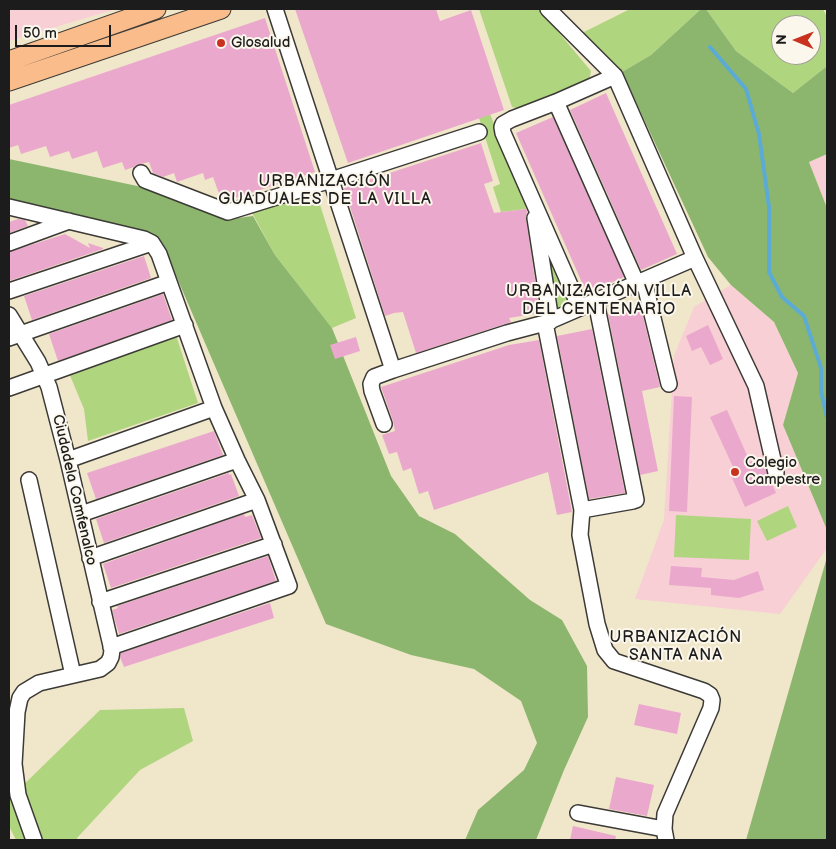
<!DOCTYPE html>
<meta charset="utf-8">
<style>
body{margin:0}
#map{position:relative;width:836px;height:849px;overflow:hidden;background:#f0e6ca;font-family:"Balsamiq Sans",sans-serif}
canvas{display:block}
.frame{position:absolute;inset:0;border:10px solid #1c1c1c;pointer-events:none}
.north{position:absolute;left:771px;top:15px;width:50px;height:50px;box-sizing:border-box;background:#fbf7ec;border:1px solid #a29f99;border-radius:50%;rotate:271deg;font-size:14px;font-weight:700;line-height:20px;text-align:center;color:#1c1c1c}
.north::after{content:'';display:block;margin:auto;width:18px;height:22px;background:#c8321e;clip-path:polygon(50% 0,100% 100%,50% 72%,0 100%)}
.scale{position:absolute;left:15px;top:25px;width:96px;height:22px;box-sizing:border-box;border:2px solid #1c1c1c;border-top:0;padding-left:6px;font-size:15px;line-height:18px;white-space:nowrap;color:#1c1c1c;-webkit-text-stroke:4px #fbf7ec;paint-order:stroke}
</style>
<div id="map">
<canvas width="836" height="849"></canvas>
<div class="frame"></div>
<div class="north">N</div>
<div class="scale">50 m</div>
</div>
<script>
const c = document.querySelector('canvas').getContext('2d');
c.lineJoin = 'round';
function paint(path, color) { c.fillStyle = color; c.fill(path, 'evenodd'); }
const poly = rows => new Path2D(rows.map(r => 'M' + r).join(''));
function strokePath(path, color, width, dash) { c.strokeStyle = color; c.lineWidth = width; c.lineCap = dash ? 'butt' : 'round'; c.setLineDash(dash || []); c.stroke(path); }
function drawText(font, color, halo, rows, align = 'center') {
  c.font = font + ' "Balsamiq Sans",sans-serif'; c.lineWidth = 4; c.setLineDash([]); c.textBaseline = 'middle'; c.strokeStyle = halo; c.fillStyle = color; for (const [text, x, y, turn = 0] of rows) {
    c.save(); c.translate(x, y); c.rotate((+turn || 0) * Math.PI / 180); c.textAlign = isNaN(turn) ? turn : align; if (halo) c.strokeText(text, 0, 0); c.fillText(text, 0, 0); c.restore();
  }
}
paint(poly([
 [9,9,116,9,9,41],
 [827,154,827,208,809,162],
 [731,285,774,322,798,373,783,425,827,530,827,548,780,614,635,599,664,520,674,356,694,307]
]), '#f7cfd4');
paint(poly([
 [479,9,539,9,591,71,589,81,520,109,512,107],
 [630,9,701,9,651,55,622,72,582,33],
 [706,9,823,9,827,17,827,66,793,93,736,51],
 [781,25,811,25,811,55,781,55],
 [490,114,523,194,526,209,501,212,493,187,500,184,479,118],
 [315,189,356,318,332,328,275,255,250,209],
 [543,237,572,305,554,312],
 [175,332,198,403,88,441,84,409,69,373],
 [788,506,797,527,767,541,757,521],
 [676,515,751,519,749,560,674,557],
 [184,708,193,741,140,770,77,838,78,840,16,840,9,826,9,799,100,710]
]), '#b0d57f');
paint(poly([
 [701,9,706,9,736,51,793,93,827,66,827,154,809,162,827,208,827,530,783,425,798,373,774,322,731,285,708,257,622,72,651,55],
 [9,159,142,187,230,219,253,216,275,255,332,328,391,476,419,516,455,534,530,600,562,620,587,666,588,717,564,770,536,840,465,840,478,810,524,770,537,743,521,701,474,669,411,655,326,624,165,250,157,239,146,232,9,199],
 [827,557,827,840,746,840]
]), '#8cb66e');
strokePath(poly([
 [710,47,746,89,759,134,769,207,769,272,782,297,804,316,821,368,821,392,827,417]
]), '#5babd5', 4);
paint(poly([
 [295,9,436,9,440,21,471,10,504,110,348,163],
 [265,18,315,172,226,201,221,199,213,177,205,180,203,173,177,182,174,173,163,177,153,173,149,162,137,165,134,167,125,170,122,162,103,168,97,151,72,159,69,151,50,157,46,146,21,154,18,145,9,148,9,105],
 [606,93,677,254,641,270,570,110],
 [553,117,624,277,587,294,516,133],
 [481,143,493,181,484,184,494,213,526,209,527,210,526,219,540,313,509,318,511,322,416,353,403,312,394,313,385,316,344,188],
 [18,219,25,220,28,226,9,233,9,222],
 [65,234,90,248,88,243,103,248,103,249,9,281,9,252],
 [144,256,151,278,32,320,24,296],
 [163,294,172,320,58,361,49,334],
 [641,308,660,387,642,391,658,471,640,475,608,314],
 [708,325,723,359,710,365,701,347,692,351,686,336],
 [592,329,625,493,589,499,557,336],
 [356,337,360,351,335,359,330,345],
 [539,340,572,512,557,515,548,472,434,510,428,491,419,494,411,468,403,471,397,452,389,454,382,435,395,431,393,421,381,387,509,345],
 [674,396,692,397,687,512,669,511],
 [727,410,750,462,760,457,776,493,745,507,729,471,734,469,710,417],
 [214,431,223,455,96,499,87,473],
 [229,473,229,475,231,474,239,496,104,543,96,519],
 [244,514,245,517,252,515,261,538,111,588,103,564],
 [268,556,276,581,119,634,112,610,118,608,117,606],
 [671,566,702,568,701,577,734,580,758,571,764,590,739,598,711,595,711,588,669,585],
 [270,603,274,618,124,667,120,657,121,653],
 [639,704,681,713,677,734,634,725],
 [616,777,654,785,647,816,609,809],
 [573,826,616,836,615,840,570,840]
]), '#eba8cd');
const minor = poly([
 [275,9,393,370],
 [548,9,615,76,695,258,756,386,776,473],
 [556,102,637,284],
 [141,173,145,180,228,212,331,180,479,132],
 [9,207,144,239,152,243,159,254,214,408,237,460,257,500,289,586,111,647],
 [535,218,551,321],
 [9,243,69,221],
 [644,281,669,384],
 [9,291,152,243],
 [580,308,503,133,502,127,503,124,512,119,556,102,615,76],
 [9,315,38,362,49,387,68,460,112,650,111,657,108,663,100,669,39,683,24,692,20,698,17,712,14,764,18,795,34,840],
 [545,323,582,510,580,535,597,624,605,650,614,661,704,691,710,695,712,700,711,708,665,814,664,829,666,840],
 [9,338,169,282],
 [9,388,185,325],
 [384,424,372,391,371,384,374,377,393,370,507,333,545,323,695,258],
 [68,460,214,408],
 [29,480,73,675],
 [582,510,633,501,636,500,596,302],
 [81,514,237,460],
 [90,558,257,500],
 [100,602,274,544],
 [578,813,664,829]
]);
const major = poly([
 [9,61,156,9],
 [9,81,221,9]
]);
strokePath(minor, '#3c3a36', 18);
strokePath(major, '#3c3a36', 21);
strokePath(minor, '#fff', 15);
strokePath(major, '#f9bc8a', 19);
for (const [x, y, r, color] of [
 [221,43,5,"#c8321e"],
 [735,472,5,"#c8321e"]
]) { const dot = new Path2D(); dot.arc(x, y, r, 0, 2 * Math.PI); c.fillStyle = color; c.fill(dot); strokePath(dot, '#fbf7ec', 2); }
drawText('15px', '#1c1c1c', '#fbf7ec', [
 ["Glosalud",231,43],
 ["Colegio",745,463],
 ["Campestre",745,480]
], 'left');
drawText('15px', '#1c1c1c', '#fbf7ec', [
 ["Ciudadela Comfenalco",74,490,77]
]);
c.letterSpacing = '1px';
drawText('16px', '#1c1c1c', '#fbf7ec', [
 ["URBANIZACIÓN",325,182],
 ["GUADUALES DE LA VILLA",325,200],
 ["URBANIZACIÓN VILLA",599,292],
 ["DEL CENTENARIO",599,310],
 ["URBANIZACIÓN",676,638],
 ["SANTA ANA",676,656]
]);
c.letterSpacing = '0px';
</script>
